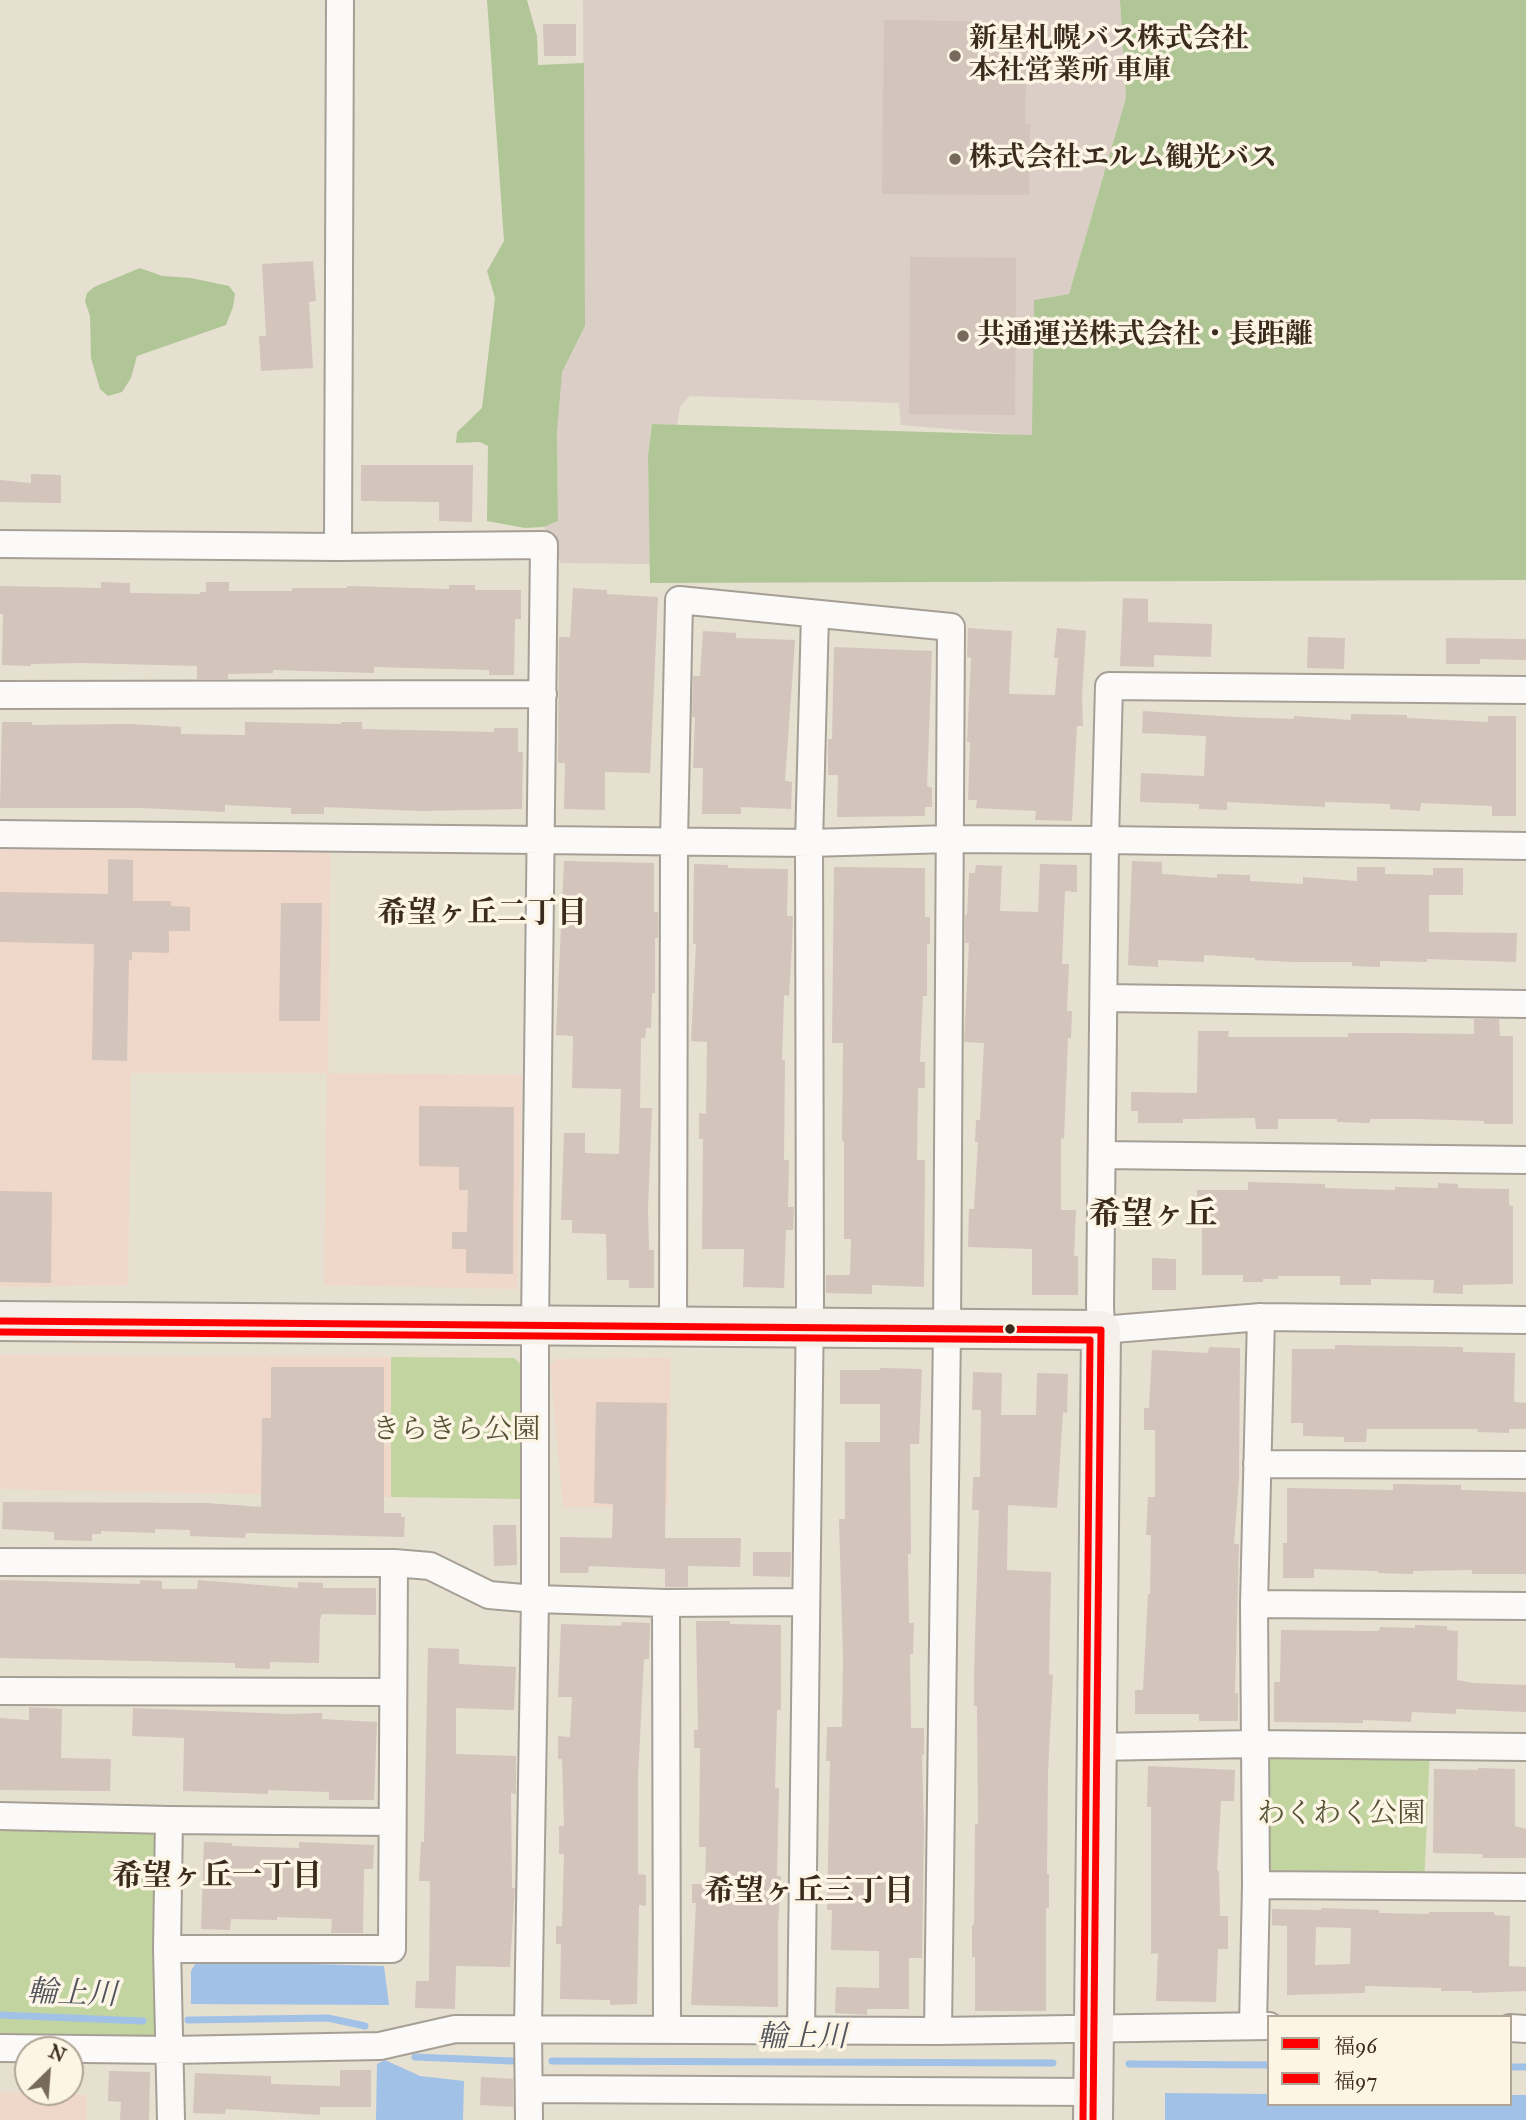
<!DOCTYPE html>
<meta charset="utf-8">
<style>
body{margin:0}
#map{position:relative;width:1526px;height:2120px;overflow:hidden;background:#e6e0d0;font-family:"IM FELL Great Primer","Noto Serif JP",serif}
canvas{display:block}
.legend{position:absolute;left:1267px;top:2015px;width:245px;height:91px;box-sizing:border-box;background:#fcf5e5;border:2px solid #afa495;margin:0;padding:9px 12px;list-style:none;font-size:21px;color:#3b2a1e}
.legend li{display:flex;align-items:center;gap:14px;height:35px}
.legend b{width:35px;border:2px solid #afa495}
.north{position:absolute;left:14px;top:2036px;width:70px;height:70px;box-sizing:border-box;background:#fcf5e5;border:2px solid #afa495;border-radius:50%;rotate:25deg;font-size:19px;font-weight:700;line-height:28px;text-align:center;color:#3b2a1e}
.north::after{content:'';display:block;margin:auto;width:24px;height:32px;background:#776a5c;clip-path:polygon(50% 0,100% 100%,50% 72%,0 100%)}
</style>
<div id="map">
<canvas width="1526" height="2120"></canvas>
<ul class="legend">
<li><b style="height:9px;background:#f00"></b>福96</li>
<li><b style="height:9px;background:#f00"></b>福97</li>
</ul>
<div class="north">N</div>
</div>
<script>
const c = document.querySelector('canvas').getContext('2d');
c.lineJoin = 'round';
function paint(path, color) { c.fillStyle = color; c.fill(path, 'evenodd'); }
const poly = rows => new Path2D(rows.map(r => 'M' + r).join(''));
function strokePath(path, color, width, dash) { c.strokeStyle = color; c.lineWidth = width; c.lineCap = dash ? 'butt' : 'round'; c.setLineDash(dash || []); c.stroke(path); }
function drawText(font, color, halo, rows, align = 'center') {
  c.font = font + ' "IM FELL Great Primer","Noto Serif JP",serif'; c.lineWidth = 7; c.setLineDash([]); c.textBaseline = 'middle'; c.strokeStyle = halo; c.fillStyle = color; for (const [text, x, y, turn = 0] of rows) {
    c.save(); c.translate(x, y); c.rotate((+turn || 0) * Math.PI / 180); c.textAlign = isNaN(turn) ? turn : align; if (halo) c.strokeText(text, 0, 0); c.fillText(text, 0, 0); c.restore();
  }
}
paint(poly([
 [0,849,330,851,328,1073,522,1075,517,1289,324,1285,327,1073,131,1073,128,1285,0,1287],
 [0,1355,391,1357,391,1497,0,1489],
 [671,1358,668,1507,563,1507,550,1365,556,1359],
 [0,2092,87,2095,87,2120,0,2120]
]), '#efd8c9');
paint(poly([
 [583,0,1120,0,1126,98,1069,294,1034,300,1033,436,901,425,899,403,690,396,680,406,677,425,652,424,648,456,650,564,561,563,544,527,558,521,557,412,562,371,585,326]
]), '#dacec6');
paint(poly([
 [391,1357,514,1358,522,1365,520,1499,391,1497],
 [1254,1744,1430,1746,1424,1886,1256,1885],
 [0,1816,169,1820,171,2050,0,2048]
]), '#c2d5a0');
paint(poly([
 [487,0,527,0,537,36,538,65,584,63,585,326,562,372,557,431,558,521,544,527,525,528,487,521,488,446,480,442,456,443,457,432,482,408,495,298,487,271,504,241],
 [1120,0,1526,0,1526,580,650,583,648,456,652,424,1032,435,1034,300,1069,294,1126,98],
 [140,268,162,276,191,278,229,286,235,294,233,307,226,325,137,356,131,378,122,392,108,396,100,389,91,358,90,316,85,301,87,293,94,287]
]), '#b0c697');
paint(poly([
 [197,1961,384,1966,389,2005,191,2004,191,1971],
 [385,2060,420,2076,464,2081,463,2120,376,2120,377,2064],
 [1165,2093,1269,2094,1269,2104,1510,2104,1510,2095,1526,2095,1526,2120,1165,2120]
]), '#a1c1e6');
strokePath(poly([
 [0,2015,143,2021],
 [188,2020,328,2018,365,2026],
 [415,2057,512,2061],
 [552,2061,1053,2063],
 [1129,2064,1269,2065],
 [1510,2067,1526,2067]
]), '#a1c1e6', 7);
paint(poly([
 [884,20,1027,22,1025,124,1030,124,1029,195,882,194],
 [543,24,576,24,576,56,544,56],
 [910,257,1016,258,1015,415,909,414],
 [313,261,316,301,309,302,313,368,261,371,259,336,266,336,262,264],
 [361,465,473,465,472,522,439,521,439,502,361,501],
 [31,474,61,475,61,503,0,502,0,480,31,483],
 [101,582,130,583,130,593,200,594,200,592,206,592,206,582,229,582,229,591,292,591,292,588,347,588,347,586,449,589,449,585,475,585,475,590,521,590,521,619,515,619,514,675,489,675,489,670,374,667,374,673,273,670,273,673,228,674,228,679,197,679,197,666,83,663,31,664,31,666,2,665,3,614,0,614,0,586,101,588],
 [573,588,607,590,607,594,658,597,650,773,605,772,605,810,564,809,565,763,558,763,559,637,570,637],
 [1123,598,1148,599,1148,622,1212,624,1211,657,1154,655,1154,667,1120,666],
 [968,628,1012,631,1009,694,1055,695,1058,658,1054,658,1057,628,1086,631,1082,696,1083,726,1077,726,1072,821,1035,820,1036,811,976,808,977,800,968,800,970,742,967,742,971,658,967,657],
 [703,631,736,633,736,638,795,640,785,781,792,782,791,809,741,807,741,814,702,814,703,768,693,768,695,717,692,717,693,676,700,676],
 [1308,637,1345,638,1344,669,1307,668],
 [1446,638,1526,639,1526,660,1480,659,1480,664,1446,664],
 [834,647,932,651,927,786,932,788,932,807,925,807,925,816,837,817,838,775,828,775,828,739,832,739],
 [1143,711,1236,717,1294,719,1294,716,1351,720,1351,714,1407,715,1407,718,1488,722,1488,716,1516,716,1516,816,1492,816,1492,806,1421,803,1420,811,1390,809,1390,804,1325,802,1325,807,1227,802,1227,810,1199,809,1199,804,1140,802,1141,773,1204,776,1206,736,1142,733],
 [2,722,32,722,32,725,132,724,181,727,181,734,245,735,245,722,341,724,341,722,362,722,362,729,494,732,494,728,518,728,518,752,523,752,522,809,420,811,324,807,324,814,291,814,291,808,225,805,225,812,142,808,0,808],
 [108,859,133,860,133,901,171,901,171,906,190,907,190,931,169,931,169,953,132,952,132,960,129,960,127,1061,92,1060,94,944,0,942,0,892,108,894],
 [564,861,654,863,654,912,658,912,658,938,655,938,655,993,652,993,651,1028,646,1028,645,1038,641,1038,640,1108,652,1108,648,1208,649,1250,654,1250,654,1288,629,1288,629,1280,607,1280,606,1234,572,1233,572,1220,561,1220,564,1133,585,1133,585,1153,619,1154,621,1089,572,1088,573,1036,556,1035],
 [1132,861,1162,862,1162,874,1217,878,1217,874,1250,875,1250,881,1303,884,1303,877,1357,881,1357,867,1385,867,1385,874,1433,875,1433,868,1463,868,1463,895,1429,895,1429,932,1517,933,1516,962,1427,959,1427,962,1380,961,1380,967,1352,966,1352,962,1291,962,1255,960,1255,958,1204,955,1204,962,1158,960,1158,967,1128,965],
 [694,864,728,865,728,868,788,869,787,916,793,916,792,945,789,996,784,995,782,1060,785,1060,784,1160,789,1160,788,1207,794,1207,793,1230,786,1230,784,1288,743,1287,744,1249,702,1249,703,1139,699,1139,699,1113,706,1114,707,1042,691,1041,696,944,693,944],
 [1040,864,1077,865,1077,892,1065,891,1062,964,1069,964,1067,1011,1072,1011,1071,1038,1068,1038,1064,1139,1061,1138,1061,1210,1076,1210,1074,1256,1078,1256,1078,1295,1032,1295,1032,1249,968,1247,969,1209,974,1209,978,1142,975,1142,976,1120,980,1120,984,1043,964,1042,969,943,965,943,965,915,967,915,969,873,975,873,976,865,1002,866,1000,911,1038,912],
 [834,867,925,868,925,917,930,917,930,944,927,944,927,996,923,996,920,1062,925,1062,925,1088,918,1088,917,1160,925,1160,924,1287,872,1285,872,1294,826,1293,826,1275,850,1275,851,1239,844,1239,844,1141,842,1141,843,1043,832,1043],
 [281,903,322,903,320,1021,279,1021],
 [1474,1019,1499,1019,1500,1036,1513,1036,1513,1124,1484,1124,1484,1121,1417,1119,1370,1119,1370,1123,1337,1122,1337,1119,1278,1119,1278,1129,1256,1129,1255,1118,1183,1119,1183,1123,1138,1123,1138,1111,1131,1111,1131,1092,1197,1093,1198,1031,1229,1031,1228,1037,1348,1037,1348,1033,1388,1033,1474,1034],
 [419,1106,514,1107,513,1274,466,1273,466,1249,452,1249,452,1232,467,1232,468,1190,459,1190,459,1167,419,1166],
 [1248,1182,1325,1184,1325,1188,1395,1190,1395,1187,1438,1188,1438,1183,1458,1184,1458,1188,1509,1189,1509,1205,1513,1206,1513,1284,1463,1285,1463,1294,1433,1293,1434,1280,1371,1279,1371,1285,1340,1285,1340,1276,1278,1276,1278,1279,1263,1279,1263,1282,1243,1282,1243,1275,1202,1275,1202,1220,1197,1220,1197,1190,1248,1190],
 [0,1191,52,1192,51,1283,0,1282],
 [1152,1258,1176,1259,1176,1290,1152,1290],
 [1335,1345,1463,1347,1463,1352,1515,1353,1514,1402,1526,1403,1526,1429,1509,1429,1509,1433,1477,1432,1478,1429,1367,1429,1366,1442,1344,1442,1344,1437,1303,1436,1303,1423,1291,1423,1292,1349,1335,1349],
 [1209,1347,1240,1348,1239,1478,1234,1544,1239,1544,1235,1693,1238,1693,1238,1721,1199,1721,1199,1714,1135,1714,1135,1690,1143,1690,1148,1594,1150,1594,1151,1535,1146,1535,1148,1497,1155,1497,1155,1430,1144,1430,1144,1408,1149,1408,1152,1350,1208,1353],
 [271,1367,384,1367,384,1513,401,1513,401,1517,405,1517,404,1537,246,1533,245,1538,190,1536,190,1530,155,1529,155,1533,101,1531,101,1534,92,1534,92,1541,54,1540,54,1532,2,1529,3,1502,207,1503,261,1507,262,1418,271,1418],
 [880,1368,922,1369,919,1444,910,1444,911,1554,908,1554,909,1623,914,1623,913,1654,910,1654,911,1728,924,1728,924,1755,922,1755,924,1830,922,1958,909,1958,909,2009,867,2009,867,2015,835,2013,836,1987,879,1988,879,1951,831,1950,832,1910,827,1910,830,1761,826,1761,827,1727,842,1727,843,1658,839,1519,845,1519,845,1442,880,1442,880,1404,840,1404,840,1370,880,1370],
 [973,1372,1002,1373,1001,1415,1036,1415,1037,1373,1068,1374,1067,1413,1063,1412,1057,1508,1008,1505,1007,1570,1051,1572,1049,1674,1053,1675,1048,1771,1047,1874,1049,1874,1049,1908,1046,1908,1046,2011,975,2011,975,1957,972,1957,972,1925,974,1925,975,1824,978,1824,977,1706,974,1706,974,1673,979,1510,972,1510,973,1477,980,1477,981,1410,972,1410],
 [596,1402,667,1403,665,1538,741,1538,740,1567,688,1566,688,1587,665,1587,665,1569,589,1566,588,1573,560,1573,560,1537,612,1538,613,1504,594,1503],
 [1393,1484,1461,1485,1461,1490,1526,1492,1526,1574,1472,1574,1472,1570,1413,1571,1413,1574,1378,1573,1378,1571,1314,1569,1314,1578,1283,1578,1283,1543,1287,1543,1287,1488,1393,1490],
 [493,1525,516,1525,517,1565,494,1566],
 [753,1552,791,1552,790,1577,753,1576],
 [0,1580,140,1584,140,1580,162,1581,162,1589,197,1589,198,1580,298,1588,298,1582,323,1583,323,1588,376,1588,376,1615,322,1614,320,1619,319,1663,270,1662,270,1669,235,1668,235,1663,0,1658],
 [696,1621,730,1621,730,1624,781,1625,781,1710,777,1710,775,1788,779,1788,777,1876,781,1876,778,1925,778,2007,691,2005,696,1903,692,1903,692,1884,705,1884,706,1847,699,1847,700,1748,694,1748,694,1730,698,1730],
 [622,1622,650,1623,649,1659,644,1659,638,1777,638,1874,646,1875,646,1906,639,1905,637,2004,610,2005,610,2000,560,1999,561,1944,556,1944,556,1926,562,1926,564,1854,559,1854,559,1826,564,1826,562,1759,558,1759,558,1736,570,1737,572,1697,558,1697,561,1624,621,1626],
 [1415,1625,1447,1626,1447,1630,1458,1631,1457,1680,1473,1683,1526,1685,1526,1712,1456,1709,1456,1714,1412,1712,1411,1722,1363,1720,1363,1723,1274,1722,1274,1682,1280,1682,1281,1630,1379,1631,1380,1627,1415,1628],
 [428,1648,459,1649,459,1664,516,1667,514,1710,456,1708,456,1754,516,1756,516,1794,511,1793,512,1888,515,1888,510,1967,456,1966,455,2009,415,2008,416,1981,429,1981,430,1881,419,1881,421,1842,424,1842],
 [29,1707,62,1709,61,1758,111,1759,110,1791,0,1790,0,1718,29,1720],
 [133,1708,287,1714,322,1713,322,1719,377,1722,374,1800,329,1800,329,1792,268,1790,268,1794,183,1791,184,1738,132,1736],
 [1148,1766,1235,1770,1234,1801,1221,1801,1217,1871,1219,1871,1220,1916,1228,1916,1228,1949,1218,1949,1216,2002,1156,2001,1158,1953,1151,1954,1151,1807,1147,1807],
 [1478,1768,1515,1769,1515,1826,1526,1829,1526,1858,1482,1858,1483,1854,1433,1853,1434,1769,1478,1770],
 [204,1842,232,1843,232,1846,299,1848,299,1842,374,1845,373,1869,364,1869,363,1933,331,1933,332,1919,277,1917,277,1920,231,1919,230,1930,201,1929],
 [1321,1908,1379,1910,1379,1913,1429,1914,1429,1912,1494,1912,1494,1915,1510,1916,1509,1966,1526,1967,1526,1991,1472,1993,1472,1991,1441,1991,1441,1988,1365,1986,1365,1993,1287,1995,1287,1926,1272,1925,1272,1909,1321,1910],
 [1316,1927,1351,1928,1350,1964,1315,1965],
 [340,2070,371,2070,371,2107,320,2107,320,2115,226,2109,225,2114,193,2113,195,2073,271,2076,271,2084,340,2086],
 [109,2071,150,2072,149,2120,120,2120,121,2102,108,2101],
 [481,2077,513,2079,513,2107,480,2105]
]), '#d3c4bc');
const street = poly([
 [0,544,338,547,544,545,535,1327,535,1599,528,2029,529,2120],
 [338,547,340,0],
 [1526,690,1109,686,1105,840,1100,1305,1101,1330,1261,1317,1526,1320],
 [0,695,543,694],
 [0,834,809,843,950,839,1105,840,1526,846],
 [1104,998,1526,1004],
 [1102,1155,1526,1160],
 [673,1328,674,841,679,600,951,627,947,1330,938,2031],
 [1257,1464,1526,1465],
 [0,1562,394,1563,430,1566,489,1595,535,1599,666,1603,805,1602],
 [666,1603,667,2030],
 [1254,1604,1526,1606],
 [0,1691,393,1692],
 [1096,1747,1254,1744,1526,1747],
 [0,1816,169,1820,392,1822],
 [169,1820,167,1949,171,2120],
 [1256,1885,1526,1887],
 [167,1949,392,1949,394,1563],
 [1253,2026,1256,1885,1254,1604,1261,1317],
 [1510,2028,1526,2029],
 [801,2031,810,1303,809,843,815,614],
 [0,2048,171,2050,380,2046,455,2029,938,2031,1269,2026],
 [529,2089,1094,2092]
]);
const secondary = poly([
 [0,1321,1101,1330,1093,2120]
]);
strokePath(street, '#a59f95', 30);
strokePath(secondary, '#a59f95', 42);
strokePath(street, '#fbfaf8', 26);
strokePath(secondary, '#f5f1ea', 38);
strokePath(poly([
 [0,1321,1101,1330,1093,2120]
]), '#f00', 7);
strokePath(poly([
 [0,1332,1090,1340,1083,2120]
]), '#f00', 7);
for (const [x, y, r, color] of [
 [955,56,7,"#776a5c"],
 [955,159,7,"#776a5c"],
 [963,336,7,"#776a5c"],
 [1010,1329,6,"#3b2a1e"]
]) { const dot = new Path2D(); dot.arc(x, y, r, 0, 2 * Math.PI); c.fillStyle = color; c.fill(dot); strokePath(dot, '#fcf5e5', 2.5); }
drawText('bold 28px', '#3b2a1e', '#fcf5e5', [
 ["新星札幌バス株式会社",969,40],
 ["本社営業所 車庫",969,72],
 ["株式会社エルム観光バス",969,159],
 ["共通運送株式会社・長距離",977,336]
], 'left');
drawText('28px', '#555234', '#fcf5e5', [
 ["きらきら公園",456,1431],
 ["わくわく公園",1341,1815]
]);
drawText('bold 30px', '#3b2a1e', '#fcf5e5', [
 ["希望ヶ丘二丁目",482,915],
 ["希望ヶ丘一丁目",217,1878],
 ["希望ヶ丘三丁目",809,1893]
]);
drawText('italic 30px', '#51535d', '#fcf5e5', [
 ["輪上川",72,1995,2],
 ["輪上川",802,2039]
]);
drawText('bold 32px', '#3b2a1e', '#fcf5e5', [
 ["希望ヶ丘",1153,1216]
]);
</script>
